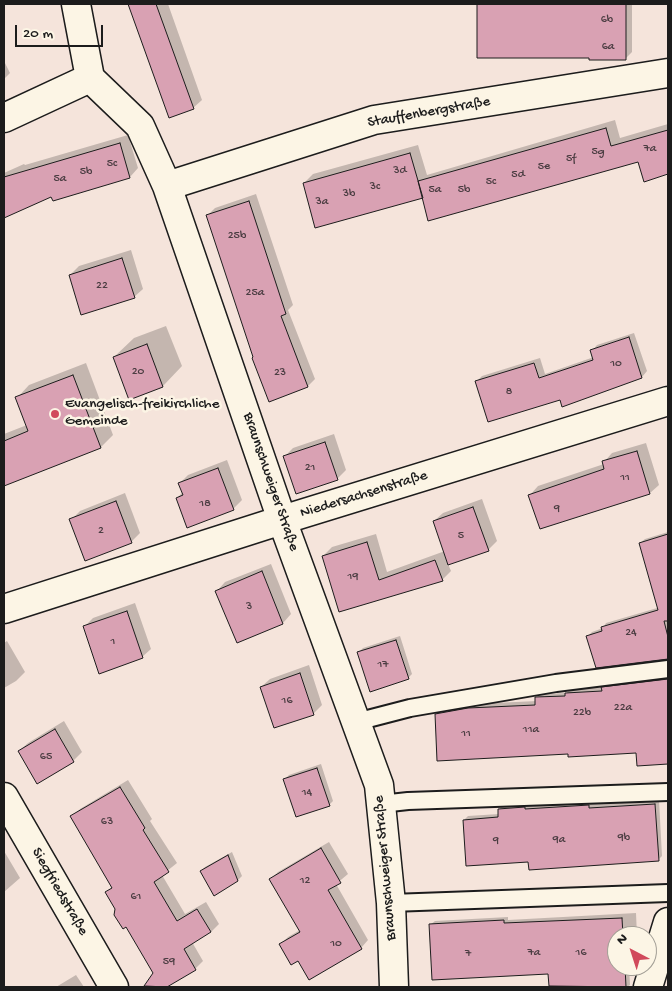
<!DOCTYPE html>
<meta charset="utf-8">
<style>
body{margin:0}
#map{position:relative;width:672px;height:991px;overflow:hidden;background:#f5e4db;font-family:"Gochi Hand",sans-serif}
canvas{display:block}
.frame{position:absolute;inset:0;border:5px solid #1c1c1c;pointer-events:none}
.north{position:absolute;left:607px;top:926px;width:50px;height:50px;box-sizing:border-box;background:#fcf5e5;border:1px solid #a29e95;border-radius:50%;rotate:320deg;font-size:14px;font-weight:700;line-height:20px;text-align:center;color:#1c1c1c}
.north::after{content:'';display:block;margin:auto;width:18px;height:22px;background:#d1495b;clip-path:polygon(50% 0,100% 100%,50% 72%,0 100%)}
.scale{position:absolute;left:15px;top:25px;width:88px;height:22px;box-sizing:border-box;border:2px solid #1c1c1c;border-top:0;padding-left:6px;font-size:15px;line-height:18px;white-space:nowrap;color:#1c1c1c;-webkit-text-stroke:4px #fcf5e5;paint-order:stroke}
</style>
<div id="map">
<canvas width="672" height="991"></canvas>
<div class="frame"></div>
<div class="north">N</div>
<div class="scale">20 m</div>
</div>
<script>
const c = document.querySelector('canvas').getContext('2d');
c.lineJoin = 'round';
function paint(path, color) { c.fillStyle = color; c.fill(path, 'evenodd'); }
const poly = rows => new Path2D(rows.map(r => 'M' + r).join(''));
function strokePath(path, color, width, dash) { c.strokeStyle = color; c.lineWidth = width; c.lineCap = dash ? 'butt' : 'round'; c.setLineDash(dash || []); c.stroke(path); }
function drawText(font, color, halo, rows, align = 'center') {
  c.font = font + ' "Gochi Hand",sans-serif'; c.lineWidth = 5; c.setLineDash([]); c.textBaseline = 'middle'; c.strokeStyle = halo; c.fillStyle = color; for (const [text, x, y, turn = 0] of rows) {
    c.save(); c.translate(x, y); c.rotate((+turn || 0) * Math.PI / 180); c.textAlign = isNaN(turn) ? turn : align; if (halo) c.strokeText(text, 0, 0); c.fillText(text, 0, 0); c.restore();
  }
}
paint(poly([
 [135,4,168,4,202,100,193,108,131,8],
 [479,4,632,4,632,52,626,58,590,57,479,57],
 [4,61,10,73,4,79],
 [615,120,620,138,668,124,668,173,645,180,639,160,423,196,304,183,313,174,418,145,427,175],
 [128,135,138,168,130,177,52,195,4,217,4,173,24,164,25,165],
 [256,194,293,305,288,310,315,379,308,386,270,401,207,216,215,208],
 [131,250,143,289,134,297,70,275,79,266],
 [166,326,182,366,163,386,130,398,114,357,134,338],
 [634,333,647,371,642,377,563,405,561,398,477,381,482,376,540,358,545,374,594,357,592,351,597,345],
 [86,363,113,435,101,447,4,485,4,434,27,425,17,398,29,385],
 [334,434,346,470,337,479,284,457,293,448],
 [646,443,659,485,650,493,541,527,530,495,538,486,604,464,604,462,612,453],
 [227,460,242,500,233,509,177,498,183,492,180,483,188,475],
 [125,493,140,533,131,542,71,520,80,511],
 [482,499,497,541,488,550,448,564,451,571,442,580,339,611,323,556,332,547,376,534,387,572,445,551,434,521,443,513],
 [668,532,668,580,652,584,640,543,645,539],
 [271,564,291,614,283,623,237,642,217,591,225,582],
 [135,603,151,649,142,657,84,627,93,618],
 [664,606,668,619,668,659,597,667,588,636,592,632,603,628,606,623],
 [400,636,412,674,408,678,359,652,363,648],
 [7,641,25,672,16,681,4,688,4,643],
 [309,665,322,705,313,714,261,687,270,679],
 [668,676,668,763,638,764,638,752,569,753,436,714,440,710,473,704,537,701,536,698,541,694,567,693,570,689,603,687,607,684],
 [64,721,82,752,73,761,19,751,28,743],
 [321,764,333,801,329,805,285,779,289,775],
 [128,780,152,819,150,821,177,863,162,875,185,914,206,902,219,924,211,932,192,942,203,961,195,969,167,985,154,973,107,892,113,886,72,817,80,809],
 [659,800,662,856,658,860,529,861,464,820,468,816,499,814,499,809,503,805,529,804,529,806,593,801,593,804],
 [329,842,348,874,336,884,368,940,361,948,299,960,281,944,288,937,300,930,270,880,278,872],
 [4,851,20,878,4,892],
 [232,852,242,876,238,880,201,871,205,867],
 [636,913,637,936,617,936,617,966,629,966,630,985,627,987,566,987,566,984,549,973,430,925,435,921,508,917,508,920],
 [76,975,84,987,56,987]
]), '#0003');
const building = poly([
 [128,4,156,4,194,109,169,118,128,4],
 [477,4,626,4,626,60,589,60,589,58,477,58,477,4],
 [606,128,611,146,668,130,668,174,644,182,638,162,428,221,418,181,606,128],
 [120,143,130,178,53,201,51,197,4,218,4,177,120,143],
 [410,153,423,198,315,228,303,183,410,153],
 [249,201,286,314,281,316,308,387,269,402,252,358,253,357,206,215,249,201],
 [122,258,135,298,81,315,69,275,122,258],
 [629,337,642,378,562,407,560,400,488,422,475,381,534,363,539,378,593,360,590,350,629,337],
 [147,344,163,387,129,400,113,357,147,344],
 [73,375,101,448,4,486,4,441,28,431,15,397,73,375],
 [325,442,338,480,296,494,283,456,325,442],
 [637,451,650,494,540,529,528,495,604,469,602,461,637,451],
 [218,468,234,510,187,528,176,498,183,495,178,483,218,468],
 [116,501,132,543,85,561,69,519,116,501],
 [473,507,489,551,448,565,433,521,473,507],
 [668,534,668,621,664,621,668,637,668,659,596,668,586,636,602,631,601,627,658,610,639,543,668,534],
 [367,542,379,580,435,560,443,581,339,612,322,556,367,542],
 [262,571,283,624,237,643,215,591,262,571],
 [127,611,143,658,99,674,83,626,127,611],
 [396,640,409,679,370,692,357,652,396,640],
 [300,673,314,715,274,728,260,687,300,673],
 [668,679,668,764,637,766,636,753,568,757,568,754,437,761,435,714,468,708,535,705,535,697,565,696,565,693,602,691,601,687,668,679],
 [55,729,74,762,37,784,18,751,55,729],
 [317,768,330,806,296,817,283,779,317,768],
 [120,787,145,828,143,830,169,872,154,882,177,921,197,909,211,932,184,949,196,970,167,987,144,986,153,973,126,927,123,929,114,915,115,909,105,892,112,888,70,816,120,787],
 [655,804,659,861,529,870,528,862,466,866,463,820,498,817,498,809,525,807,525,809,589,805,589,808,655,804],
 [321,848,341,883,328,890,362,949,309,980,298,961,291,965,279,944,300,932,269,879,321,848],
 [228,855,238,881,214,896,200,871,228,855],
 [622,918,623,936,617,936,617,966,625,966,626,987,549,986,548,974,432,980,429,924,504,920,504,923,622,918]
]);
paint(building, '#d9a1b3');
strokePath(building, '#1c1c1c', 1);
const service = poly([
 [356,722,410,708,556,683,668,669],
 [381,804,408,801,668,792],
 [391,903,668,893]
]);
const minor = poly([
 [76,4,90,78,140,126,167,186,282,520,379,785,391,903,394,987],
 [4,118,90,78],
 [167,186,374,120,668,73],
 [4,609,282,520,668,401],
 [648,987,668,922]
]);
const tertiary = poly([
 [4,797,114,987]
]);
strokePath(service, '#1c1c1c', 20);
strokePath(minor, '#1c1c1c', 31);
strokePath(tertiary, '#1c1c1c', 31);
strokePath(service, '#fcf5e5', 16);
strokePath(minor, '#fcf5e5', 28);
strokePath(tertiary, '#fcf5e5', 28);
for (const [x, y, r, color] of [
 [55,414,5,"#d1495b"]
]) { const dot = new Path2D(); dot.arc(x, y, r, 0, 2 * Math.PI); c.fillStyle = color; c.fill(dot); strokePath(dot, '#fcf5e5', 2); }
drawText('12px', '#4b3d42', null, [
 ["6b",607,20],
 ["6a",608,47],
 ["7a",650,149],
 ["5g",598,152],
 ["5f",571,159],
 ["5c",112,164],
 ["5e",544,167],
 ["3d",400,171],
 ["5b",86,172],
 ["5d",518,175],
 ["5a",60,179],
 ["5c",491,182],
 ["3c",375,187],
 ["5a",435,190],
 ["5b",464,190],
 ["3b",349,194],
 ["3a",322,202],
 ["25b",237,236],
 ["22",102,286],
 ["25a",255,293],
 ["10",616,364],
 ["20",138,372],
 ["23",280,373],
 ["8",509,392],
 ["21",310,468],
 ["11",625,478],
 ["18",205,504],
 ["9",557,509],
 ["2",101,531],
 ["5",461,536],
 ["19",353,577],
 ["3",249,607],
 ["24",631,633],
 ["1",113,642],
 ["17",383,665],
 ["16",287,701],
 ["22a",623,708],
 ["22b",582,713],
 ["11a",531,730],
 ["11",466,734],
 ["65",46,757],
 ["14",307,793],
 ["63",107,822],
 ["9b",624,838],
 ["9a",559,840],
 ["9",496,841],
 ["12",305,881],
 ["61",136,897],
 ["10",336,944],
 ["7a",534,953],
 ["16",581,953],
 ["7",468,954],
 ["59",169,962]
]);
drawText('15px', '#1c1c1c', '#fcf5e5', [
 ["Stauffenbergstraße",429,113,-10],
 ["Braunschweiger Straße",270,482,71],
 ["Niedersachsenstraße",364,495,-17],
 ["Braunschweiger Straße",386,868,-95],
 ["Siegfriedstraße",59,892,60]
]);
drawText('15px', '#1c1c1c', '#fcf5e5', [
 ["Evangelisch-freikirchliche",65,405],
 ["Gemeinde",65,422]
], 'left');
</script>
